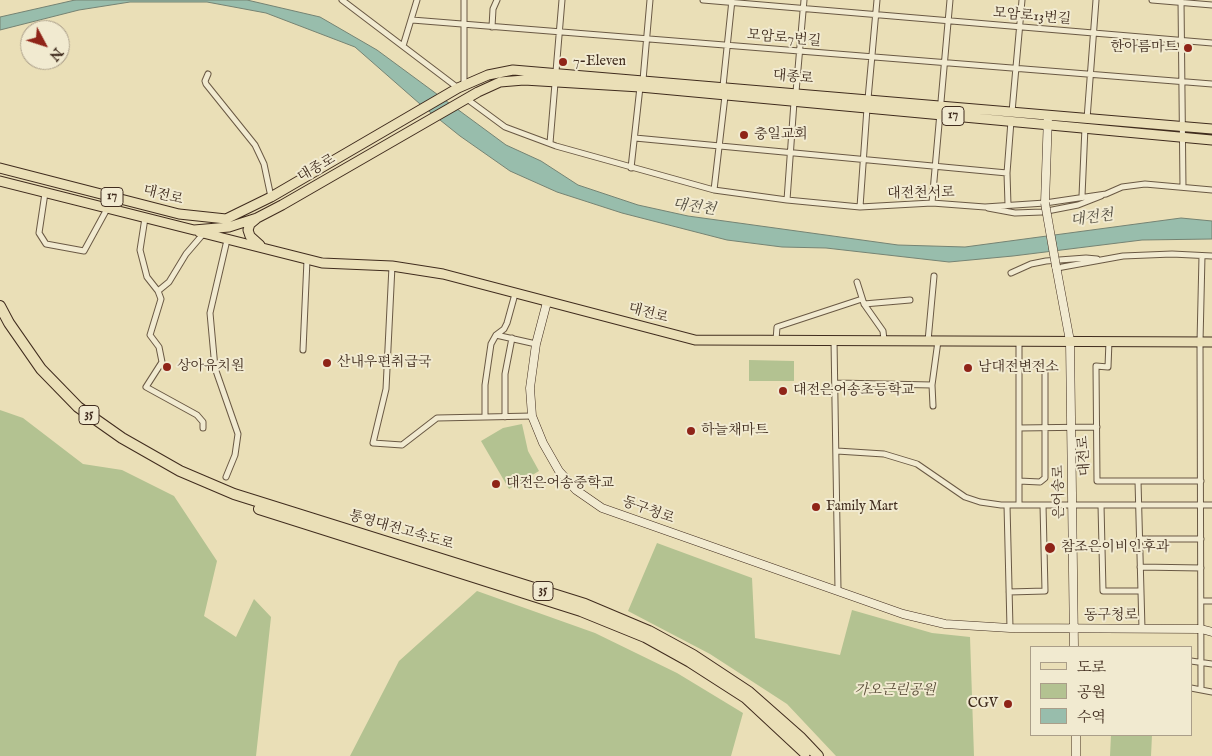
<!DOCTYPE html>
<meta charset="utf-8">
<style>
body{margin:0}
#map{position:relative;width:1212px;height:756px;overflow:hidden;background:#eadfb7;font-family:"IM FELL English","Noto Serif KR",serif}
canvas{display:block}
.legend{position:absolute;left:1030px;top:646px;width:162px;height:90px;box-sizing:border-box;background:#f1ead0;border:1px solid #aa9e89;margin:0;padding:6px 9px;list-style:none;font-size:15px;color:#402c1e}
.legend li{display:flex;align-items:center;gap:10px;height:25px}
.legend b{width:25px;border:1px solid #aa9e89}
.north{position:absolute;left:20px;top:20px;width:50px;height:50px;box-sizing:border-box;background:#f1ead0;border:1px solid #aa9e89;border-radius:50%;rotate:130deg;font-size:14px;font-weight:700;line-height:20px;text-align:center;color:#402c1e}
.north::after{content:'';display:block;margin:auto;width:18px;height:22px;background:#8f2418;clip-path:polygon(50% 0,100% 100%,50% 72%,0 100%)}
</style>
<div id="map">
<canvas width="1212" height="756"></canvas>
<ul class="legend">
<li><b style="height:6px;background:#eadfb7"></b>도로</li>
<li><b style="height:14px;background:#b3c291"></b>공원</li>
<li><b style="height:14px;background:#98bdac"></b>수역</li>
</ul>
<div class="north">N</div>
</div>
<script>
const c = document.querySelector('canvas').getContext('2d');
c.lineJoin = 'round';
function paint(path, color) { c.fillStyle = color; c.fill(path, 'evenodd'); }
const poly = rows => new Path2D(rows.map(r => 'M' + r).join(''));
function strokePath(path, color, width, dash) { c.strokeStyle = color; c.lineWidth = width; c.lineCap = dash ? 'butt' : 'round'; c.setLineDash(dash || []); c.stroke(path); }
function drawText(font, color, halo, rows, align = 'center') {
  c.font = font + ' "IM FELL English","Noto Serif KR",serif'; c.lineWidth = 4; c.setLineDash([]); c.textBaseline = 'middle'; c.strokeStyle = halo; c.fillStyle = color; for (const [text, x, y, turn = 0] of rows) {
    c.save(); c.translate(x, y); c.rotate((+turn || 0) * Math.PI / 180); c.textAlign = isNaN(turn) ? turn : align; if (halo) c.strokeText(text, 0, 0); c.fillText(text, 0, 0); c.restore();
  }
}
paint(poly([
 [749,360,794,361,794,381,749,381],
 [0,410,23,418,83,464,122,470,174,496,217,561,204,616,236,637,254,599,271,617,256,756,0,756],
 [522,424,528,451,539,471,509,489,481,441,503,428],
 [657,543,752,578,755,638,840,655,852,610,932,633,970,637,974,756,836,756,787,704,710,654,628,611],
 [477,591,595,633,677,673,743,713,731,756,350,756,399,661],
 [1111,735,1152,735,1151,756,1110,756]
]), '#b3c291');
const water = poly([
 [75,0,247,0,320,17,377,50,506,145,541,161,578,185,638,205,688,216,898,245,965,247,1181,218,1212,221,1212,239,1142,240,1013,256,949,262,826,248,782,247,727,240,622,213,557,192,510,171,460,136,420,104,355,47,266,13,207,2,130,2,79,10,0,30,0,17,75,0]
]);
paint(water, '#98bdac');
strokePath(water, '#758373', 1);
const minor = poly([
 [342,0,458,88],
 [703,0,1212,43],
 [1152,0,1212,5],
 [1181,0,1183,187],
 [412,20,1212,84],
 [492,27,493,9,497,0],
 [403,46,417,0],
 [208,74,205,81,206,84,255,145,264,164,271,197],
 [643,80,650,0],
 [464,86,464,0],
 [723,86,732,0],
 [796,92,804,0],
 [467,99,505,127,556,146,714,190,787,200,860,207,932,203,985,207,1045,203,1106,194,1122,187,1145,184,1212,190],
 [868,99,877,0],
 [1012,112,1022,0],
 [1087,119,1096,0],
 [635,138,1007,173],
 [550,143,562,0],
 [631,168,640,87],
 [714,190,725,96],
 [45,193,39,233,46,244,84,251,107,209],
 [1082,196,1085,127],
 [787,200,794,102],
 [932,203,950,0],
 [1008,205,1007,173,1011,121],
 [860,207,867,108],
 [988,208,1015,213,1042,212,1078,205,1101,196],
 [145,218,140,250,147,277,158,291,161,299,150,335,159,347,162,362,146,387,197,415,203,422,203,428],
 [392,266,386,389,373,443,402,445,437,418,485,417],
 [1057,268,1123,256,1172,254,1212,256],
 [1011,273,1031,264,1046,261,1086,258,1097,259],
 [857,282,864,304,883,331,884,340],
 [158,291,169,282,186,254,204,233],
 [515,294,507,323,504,329,496,335,491,344,485,385,485,417,532,416],
 [864,304,910,300],
 [496,335,536,344],
 [776,340,777,327,862,299],
 [834,340,838,590],
 [928,341,934,276],
 [1109,341,1108,367,1096,366,1097,481,1201,481],
 [303,350,307,260],
 [1019,366,1040,366,1045,370,1045,478,1040,482,1019,481],
 [836,383,932,385],
 [933,406,932,385,938,341],
 [505,417,505,374,512,338],
 [1019,428,1097,427],
 [837,451,884,454,917,464,965,497,980,502,1001,505,1212,505],
 [226,477,235,455,238,434,215,368,210,313,227,240],
 [1138,481,1142,629],
 [1007,505,1010,628],
 [1019,505,1019,341],
 [1101,505,1103,591,1140,591],
 [1139,539,1201,539],
 [1140,567,1201,568],
 [1009,592,1045,591,1043,505],
 [1201,601,1212,601],
 [1191,661,1212,664],
 [1191,688,1212,692],
 [1201,689,1200,342,1202,256]
]);
const secondary = poly([
 [1045,203,1048,115],
 [1056,266,1070,341,1074,647],
 [547,302,536,344,530,388,532,416,543,443,559,471,576,490,602,508,903,614,945,624,1010,628,1201,629,1212,632],
 [1076,735,1076,756]
]);
const primary = poly([
 [0,168,179,214,226,219,271,197,458,88,488,75,513,70,1212,129],
 [0,181,194,230,229,227,257,218,282,205,478,92,500,82,524,80,640,87,1212,140],
 [256,219,250,224,248,230,250,236,260,245],
 [199,232,322,263,392,266,443,274,695,340,1212,342]
]);
const motorway = poly([
 [0,306,9,323,41,369,78,407,122,438,180,471,234,494,585,604,649,631,693,655,749,692,800,737,818,756],
 [259,509,581,611,645,637,690,662,746,698,805,753]
]);
strokePath(minor, '#6a5944', 7);
strokePath(secondary, '#402c1e', 9);
strokePath(primary, '#402c1e', 11);
strokePath(motorway, '#402c1e', 12);
strokePath(minor, '#f1ead0', 5);
strokePath(secondary, '#f1ead0', 8);
strokePath(primary, '#eadfb7', 9);
strokePath(motorway, '#eadfb7', 10);
const secondaryBridge = poly([
 [1045,203,1056,266]
]);
strokePath(secondaryBridge, '#402c1e', 9, []);
strokePath(secondaryBridge, '#f1ead0', 8);
for (const [x, y, r, color] of [
 [1188,48,5,"#8f2418"],
 [563,62,5,"#8f2418"],
 [744,135,5,"#8f2418"],
 [327,363,5,"#8f2418"],
 [167,367,5,"#8f2418"],
 [968,368,5,"#8f2418"],
 [783,391,5,"#8f2418"],
 [691,431,5,"#8f2418"],
 [496,484,5,"#8f2418"],
 [816,507,5,"#8f2418"],
 [1050,548,6,"#8f2418"],
 [1008,704,5,"#8f2418"]
]) { const dot = new Path2D(); dot.arc(x, y, r, 0, 2 * Math.PI); c.fillStyle = color; c.fill(dot); strokePath(dot, '#f1ead0', 2); }
for (const [x, y, w] of [
 [953,116,22],
 [112,197,22],
 [89,415,20],
 [543,591,20]
]) { const box = new Path2D(); box.roundRect(x - w / 2, y - 9.5, w, 19, 4); c.fillStyle = '#f1ead0'; c.fill(box); strokePath(box, '#402c1e', 1); }
drawText('bold 12px', '#402c1e', null, [
 ["17",953,116],
 ["17",112,197],
 ["35",89,415],
 ["35",543,591]
]);
drawText('14px', '#402c1e', '#f1ead0', [
 ["모암로13번길",1032,17,5],
 ["모암로7번길",784,39,5],
 ["대종로",793,78,5],
 ["대종로",317,169,-30],
 ["대전천서로",921,194,-1],
 ["대전로",163,196,14],
 ["대전로",648,314,15],
 ["대전로",1085,456,-93],
 ["은어송로",1060,492,-91],
 ["동구청로",648,511,20],
 ["통영대전고속도로",401,531,16],
 ["동구청로",1111,616]
]);
drawText('14px', '#402c1e', '#f1ead0', [
 ["한아름마트",1178,48,"right"],
 ["7-Eleven",573,62],
 ["충일교회",754,135],
 ["산내우편취급국",337,363],
 ["상아유치원",177,367],
 ["남대전변전소",978,368],
 ["대전은어송초등학교",793,391],
 ["하늘채마트",701,431],
 ["대전은어송중학교",506,484],
 ["Family Mart",826,507],
 ["참조은이비인후과",1061,548],
 ["CGV",998,704,"right"]
], 'left');
drawText('italic 14px', '#574a35', '#f1ead0', [
 ["가오근린공원",895,691]
]);
drawText('italic 15px', '#565042', '#f1ead0', [
 ["대전천",694,208,8],
 ["대전천",1092,219,-8]
]);
</script>
